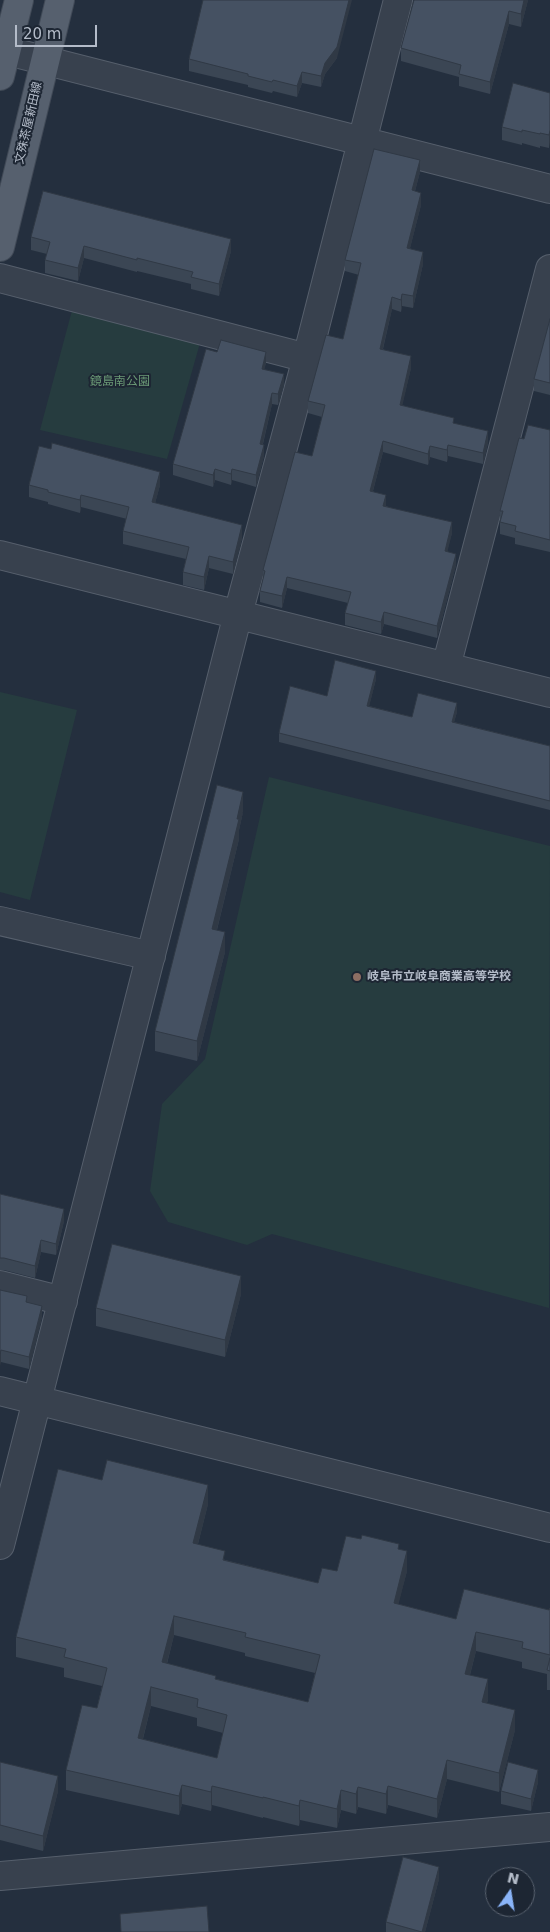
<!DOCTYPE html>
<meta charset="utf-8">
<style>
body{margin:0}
#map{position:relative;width:550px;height:1932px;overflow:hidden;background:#242f3e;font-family:"DejaVu Sans",sans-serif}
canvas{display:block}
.north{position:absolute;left:485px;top:1867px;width:50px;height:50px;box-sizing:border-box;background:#1d2633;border:1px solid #59626f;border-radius:50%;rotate:13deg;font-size:14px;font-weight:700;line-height:20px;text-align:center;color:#b4bcc9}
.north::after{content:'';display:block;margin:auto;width:18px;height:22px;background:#8ab4f8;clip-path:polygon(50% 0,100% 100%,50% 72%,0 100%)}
.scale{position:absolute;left:15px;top:25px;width:82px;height:22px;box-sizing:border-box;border:2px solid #b4bcc9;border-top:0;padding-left:6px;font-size:15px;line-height:18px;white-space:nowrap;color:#b4bcc9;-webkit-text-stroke:4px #1d2633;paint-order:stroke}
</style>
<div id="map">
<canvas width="550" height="1932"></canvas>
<div class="north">N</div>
<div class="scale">20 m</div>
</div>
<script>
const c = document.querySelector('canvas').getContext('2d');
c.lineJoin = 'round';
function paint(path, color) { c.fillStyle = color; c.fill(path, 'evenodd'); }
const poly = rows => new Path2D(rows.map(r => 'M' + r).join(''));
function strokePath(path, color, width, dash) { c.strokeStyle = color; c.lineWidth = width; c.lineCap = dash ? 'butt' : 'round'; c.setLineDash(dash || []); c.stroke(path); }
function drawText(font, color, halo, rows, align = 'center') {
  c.font = font + ' "DejaVu Sans","Noto Sans JP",sans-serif'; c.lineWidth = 4; c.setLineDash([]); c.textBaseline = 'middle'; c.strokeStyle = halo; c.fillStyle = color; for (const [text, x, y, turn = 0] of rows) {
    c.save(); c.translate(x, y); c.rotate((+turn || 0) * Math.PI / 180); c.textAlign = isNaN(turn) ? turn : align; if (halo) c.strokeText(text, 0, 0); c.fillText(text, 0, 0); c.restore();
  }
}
paint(poly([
 [74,303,202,336,167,459,40,430],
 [0,692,77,710,30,900,0,892],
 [269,777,550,846,549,1308,272,1234,247,1245,168,1222,150,1191,162,1104,205,1059]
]), '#263c3f');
const minor = poly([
 [0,49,550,189],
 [0,278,307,358],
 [0,555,550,693],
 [446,667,550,269],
 [0,921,151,956],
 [0,1285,63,1301],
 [0,1391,550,1528],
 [0,1545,238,614,307,358,398,0],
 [0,1876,550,1827]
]);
const major = poly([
 [0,76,19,0],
 [0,247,60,0]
]);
strokePath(minor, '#565f6c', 30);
strokePath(major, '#414a57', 30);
strokePath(minor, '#38414e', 28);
strokePath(major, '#56606e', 28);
paint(poly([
 [414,0,528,0,521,27,509,24,490,94,459,86,459,77,401,61,401,48],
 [337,58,325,74,321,87,302,83,297,97,273,91,272,93,248,87,248,85,189,71,189,59],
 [550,93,549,148,540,146,540,148,522,143,522,145,502,140,502,127],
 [420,172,415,191,421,205,410,248,423,264,413,308,402,306,401,312,392,309,383,349,411,368,402,405,454,424,488,443,483,464,448,456,447,462,430,457,428,465,383,452,373,491,386,506,452,533,447,551,456,565,437,638,384,624,381,634,345,625,345,613,348,603,287,588,282,608,260,602,260,591,263,580,263,570,312,456,322,417,308,413,308,401,343,339,359,275,345,271,345,260],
 [31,237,231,251,219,296,191,289,191,284,137,271,137,272,84,258,78,281,45,273,45,260,47,254,31,250],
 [550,319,550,395,534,391,534,379],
 [217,352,266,363,264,369,284,385,278,405,272,404,263,444,264,456,256,487,232,480,231,485,215,480,213,487,173,475,173,464],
 [550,430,550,552,515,544,515,538,500,534,500,511,524,439],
 [29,485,160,485,155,503,242,538,233,574,209,568,204,590,183,585,183,572,186,559,123,544,123,531,127,519,81,507,80,513,48,504,48,502,29,497],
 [376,679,369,706,412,717,457,712,454,722,550,746,550,810,279,742,279,733,327,696],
 [243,812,239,830,239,839,217,930,225,952,197,1061,155,1051,155,1031],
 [0,1194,64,1221,56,1255,41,1252,35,1278,4,1270,0,1270],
 [0,1290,27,1302,42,1317,29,1369,1,1362],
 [241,1294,225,1357,96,1326,96,1308],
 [102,1480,208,1504,198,1544,225,1560,318,1583,337,1571,399,1549,407,1571,398,1604,456,1619,549,1610,550,1608,550,1690,547,1690,547,1674,522,1668,522,1662,476,1651,470,1675,488,1699,487,1703,515,1730,499,1792,447,1779,437,1818,388,1805,386,1814,358,1807,356,1814,341,1810,337,1828,300,1820,299,1826,263,1817,263,1818,212,1805,211,1811,182,1804,179,1815,66,1790,66,1770,97,1708,102,1686,64,1677,64,1668,16,1657,16,1637],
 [174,1635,245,1653,245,1656,315,1673,308,1702,216,1679,167,1664],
 [151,1706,197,1718,197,1726,223,1733,217,1758,143,1739],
 [0,1762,58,1791,43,1851,0,1840],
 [538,1782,531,1811,501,1804,501,1791],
 [439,1879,425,1932,386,1932,386,1922]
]), '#3b4654');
paint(poly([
 [349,0,352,0,337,58,325,74,321,87,321,76,325,63],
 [524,0,528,0,521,27,521,14],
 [509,11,509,24,490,94,490,82],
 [302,72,302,83,297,97,297,86],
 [550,130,550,143,549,148,549,135],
 [420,160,420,172,412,202,412,190],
 [421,193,421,205,407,260,407,248],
 [231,239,231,251,219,296,219,284],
 [84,246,84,258,78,281,78,268],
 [423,252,423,264,413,308,413,296],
 [402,294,402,306,401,312,401,300],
 [392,297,392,309,380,360,380,349],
 [266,352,266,363,262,380,262,369],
 [411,356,411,368,400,416,400,405],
 [284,374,284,385,278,405,278,394],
 [272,393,272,404,260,455,260,444],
 [488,431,488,443,483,464,483,453],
 [383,441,383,452,370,502,370,491],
 [264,445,264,456,256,487,256,475],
 [448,445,448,456,447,462,447,450],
 [430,446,430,457,428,465,428,454],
 [215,469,215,480,213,487,213,475],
 [232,469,232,480,231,485,231,474],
 [160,472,160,485,152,515,152,502],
 [81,495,81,507,80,513,80,500],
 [386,495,386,507,383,506],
 [452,522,452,533,445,562,445,551],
 [242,525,242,538,233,574,233,562],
 [456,554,456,565,437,638,437,626],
 [209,556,209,568,204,590,204,577],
 [287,577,287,588,282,608,282,596],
 [384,612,384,624,381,634,381,622],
 [376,671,376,679,367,715,367,706],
 [457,703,457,712,452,730,452,722],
 [243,792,243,812,239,830,239,839,212,949,212,929],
 [225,932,225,952,197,1061,197,1041],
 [64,1209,64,1221,56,1255,56,1244],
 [41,1240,41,1252,35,1278,35,1266],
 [241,1276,241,1294,225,1357,225,1340],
 [42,1306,42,1317,29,1369,29,1357],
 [1,1350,1,1362,0,1366,0,1354],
 [208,1485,208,1504,193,1563,193,1543],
 [407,1551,407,1571,394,1622,394,1603],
 [174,1616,174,1635,162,1682,162,1662],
 [476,1632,476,1651,465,1693,465,1674],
 [488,1679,488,1699,482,1721,482,1702],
 [151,1687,151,1706,138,1757,138,1738],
 [515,1710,515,1730,499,1792,499,1773],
 [447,1760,447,1779,437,1818,437,1799],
 [538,1770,538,1782,531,1811,531,1799],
 [58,1776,58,1791,43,1851,43,1836],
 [182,1785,182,1804,179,1815,179,1796],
 [212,1786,212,1805,211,1811,211,1792],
 [388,1786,388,1805,386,1814,386,1794],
 [358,1787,358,1807,356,1814,356,1794],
 [341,1790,341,1810,337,1828,337,1809],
 [300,1800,300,1820,299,1826,299,1806],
 [439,1867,439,1879,425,1932,422,1932]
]), '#303945');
const building = poly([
 [203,0,349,0,337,47,325,63,321,76,302,72,297,86,273,80,272,82,248,76,248,74,189,59,203,0],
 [414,0,524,0,521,14,509,11,490,82,459,74,461,65,401,48,414,0],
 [513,83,550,93,550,130,549,135,540,133,540,134,522,130,522,132,502,127,513,83],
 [374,149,420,160,412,190,421,193,407,248,423,252,413,296,402,294,401,300,392,297,380,349,411,356,400,405,454,418,453,423,488,431,483,453,448,445,447,450,430,446,428,454,383,441,370,491,386,495,383,506,452,522,445,551,456,554,437,626,384,612,381,622,345,613,351,592,287,577,282,596,260,591,265,571,263,570,295,452,312,456,325,405,308,401,326,335,343,339,361,263,345,260,374,149],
 [43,191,231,239,219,284,191,277,193,272,137,258,137,260,84,246,78,268,45,260,50,242,31,237,43,191],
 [550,319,550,383,534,379,550,319],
 [221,340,266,352,262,369,284,374,278,394,272,393,260,444,264,445,256,475,232,469,231,474,215,469,213,475,173,464,206,349,217,352,221,340],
 [528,425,550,430,550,540,515,531,516,526,500,522,503,511,500,511,519,438,524,439,528,425],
 [52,443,160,472,152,502,242,525,233,562,209,556,204,577,183,572,189,547,123,531,129,507,81,495,80,500,48,492,48,490,29,485,39,446,51,449,52,443],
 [335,660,376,671,367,706,412,717,418,693,457,703,452,722,550,746,550,801,279,733,290,686,327,696,335,660],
 [217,785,243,792,237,819,239,819,212,929,225,932,197,1041,155,1031,217,785],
 [0,1194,64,1209,56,1244,41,1240,35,1266,4,1258,0,1258,0,1194],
 [112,1244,241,1276,225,1340,96,1308,112,1244],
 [0,1290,27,1296,26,1302,42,1306,29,1357,1,1350,0,1354,0,1290],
 [107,1460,208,1485,193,1543,225,1551,223,1560,318,1583,322,1568,337,1571,346,1536,361,1539,362,1535,399,1544,398,1549,407,1551,394,1603,456,1619,464,1589,549,1610,550,1608,550,1655,522,1648,523,1642,476,1632,465,1674,488,1679,482,1702,515,1710,499,1773,447,1760,437,1799,388,1786,386,1794,358,1787,356,1794,341,1790,337,1809,300,1800,299,1806,263,1797,263,1798,212,1786,211,1792,182,1785,179,1796,66,1770,82,1705,97,1708,107,1668,64,1657,66,1649,16,1637,58,1469,102,1480,107,1460],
 [174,1616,246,1633,245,1637,320,1655,308,1702,215,1679,216,1676,162,1662,174,1616],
 [151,1687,198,1699,197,1707,227,1715,217,1758,138,1738,151,1687],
 [550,1658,550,1671,547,1670,550,1658],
 [0,1762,58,1776,43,1836,0,1825,0,1762],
 [508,1762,538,1770,531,1799,501,1791,508,1762],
 [403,1857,439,1867,422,1932,386,1922,403,1857],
 [207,1906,209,1932,121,1932,120,1914,207,1906]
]);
paint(building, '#455162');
strokePath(building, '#303945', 1);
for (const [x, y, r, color] of [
 [357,977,5,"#8d6e63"]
]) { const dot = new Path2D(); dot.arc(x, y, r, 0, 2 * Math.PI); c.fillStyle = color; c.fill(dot); strokePath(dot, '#1d2633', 2); }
drawText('12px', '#b4bcc9', '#1d2633', [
 ["文殊茶屋新田線",29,123,-77]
]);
drawText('12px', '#6b9a76', '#1d2633', [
 ["鏡島南公園",120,382]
]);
drawText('bold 12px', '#b4bcc9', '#1d2633', [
 ["岐阜市立岐阜商業高等学校",367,977]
], 'left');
</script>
